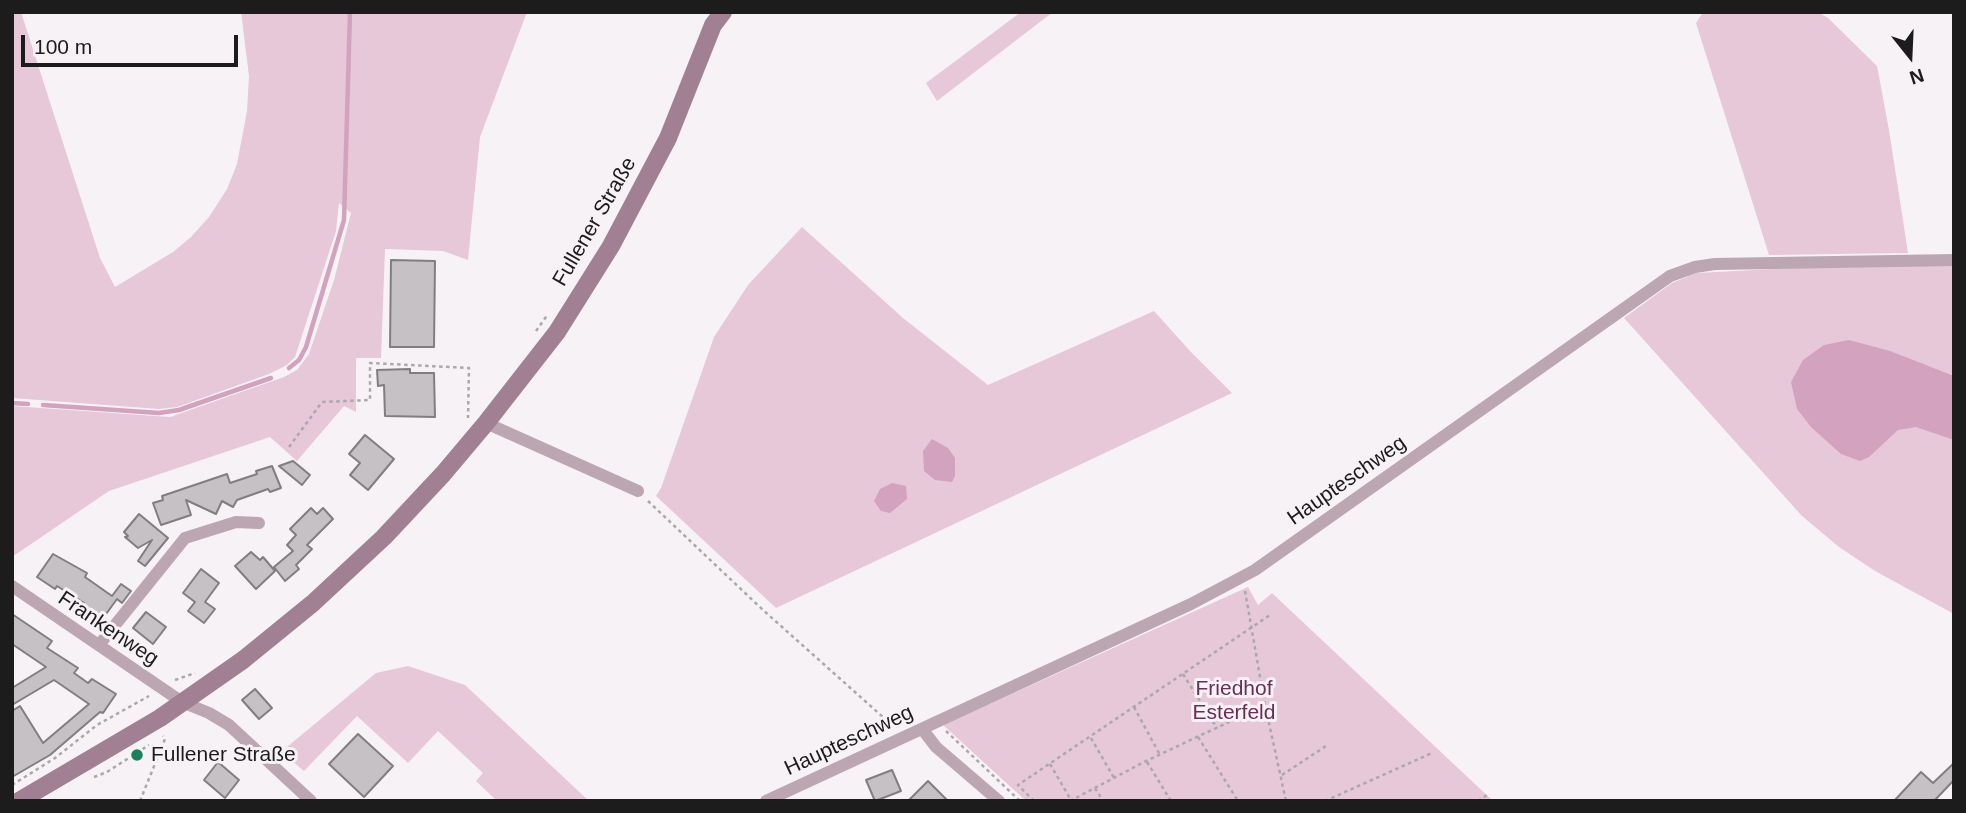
<!DOCTYPE html>
<meta charset="utf-8">
<style>
body{margin:0}
#map{position:relative;width:1966px;height:813px;overflow:hidden;background:#f7f2f5;font-family:Arial,sans-serif}
canvas{display:block}
.frame{position:absolute;inset:0;border:14px solid #1d1c1d;pointer-events:none}
.north{position:absolute;left:1875px;top:21px;width:70px;height:70px;-webkit-text-stroke:5px #f7f2f5;paint-order:stroke;rotate:162deg;font-size:19px;font-weight:700;line-height:28px;text-align:center;color:#1d1c1d}
.north::after{content:'';display:block;margin:auto;width:24px;height:32px;background:#1d1c1d;clip-path:polygon(50% 0,100% 100%,50% 72%,0 100%)}
.scale{position:absolute;left:21px;top:35px;width:217px;height:32px;box-sizing:border-box;border:4px solid #1d1c1d;border-top:0;padding-left:9px;font-size:21px;line-height:24px;white-space:nowrap;color:#1d1c1d;-webkit-text-stroke:5px #f7f2f5;paint-order:stroke}
</style>
<div id="map">
<canvas width="1966" height="813"></canvas>
<div class="frame"></div>
<div class="north">N</div>
<div class="scale">100 m</div>
</div>
<script>
const c = document.querySelector('canvas').getContext('2d');
c.lineJoin = 'round';
function paint(path, color) { c.fillStyle = color; c.fill(path, 'evenodd'); }
const poly = rows => new Path2D(rows.map(r => 'M' + r).join(''));
function strokePath(path, color, width, dash) { c.strokeStyle = color; c.lineWidth = width; c.lineCap = dash ? 'butt' : 'round'; c.setLineDash(dash || []); c.stroke(path); }
function drawText(font, color, halo, rows, align = 'center') {
  c.font = font + ' Arial,sans-serif'; c.lineWidth = 6; c.setLineDash([]); c.textBaseline = 'middle'; c.strokeStyle = halo; c.fillStyle = color; for (const [text, x, y, turn = 0] of rows) {
    c.save(); c.translate(x, y); c.rotate((+turn || 0) * Math.PI / 180); c.textAlign = isNaN(turn) ? turn : align; if (halo) c.strokeText(text, 0, 0); c.fillText(text, 0, 0); c.restore();
  }
}
paint(poly([
 [12,12,21,12,100,258,115,287,173,252,191,237,209,217,227,189,237,164,247,111,249,76,241,12,527,12,480,137,468,260,443,251,385,249,381,358,356,358,356,412,344,406,297,461,270,437,109,491,12,557,12,406,170,417,284,377,297,370,309,354,334,280,351,213,339,203,336,231,295,357,287,365,269,374,177,407,159,409,12,398],
 [1021,12,1053,12,937,101,926,83],
 [1703,12,1818,12,1828,18,1877,66,1889,130,1908,253,1769,255,1696,23],
 [802,227,903,318,988,385,1154,311,1191,352,1232,393,776,608,656,496,661,488,714,337,748,285],
 [1954,260,1954,614,1875,571,1839,547,1802,516,1624,318,1672,283,1696,273],
 [1248,587,1258,605,1272,593,1493,801,1026,801,943,725],
 [408,666,465,685,589,801,497,801,476,781,483,773,438,731,408,763,357,716,304,771,281,752,376,673]
]), '#e7c8d9');
paint(poly([
 [1849,340,1890,351,1954,376,1954,440,1916,427,1898,430,1869,457,1860,461,1841,454,1811,427,1797,409,1791,382,1803,360,1824,345],
 [932,439,948,448,955,458,955,476,952,482,935,480,924,471,923,451],
 [892,483,906,486,907,499,890,513,881,511,874,501,880,489]
]), '#d2a2be');
strokePath(poly([
 [289,368,299,360,306,347,344,220,350,12],
 [12,403,28,404],
 [43,405,159,413,179,410,271,378]
]), '#d2a2be', 4.5);
const building = poly([
 [391,260,435,261,434,347,390,347,391,260],
 [410,369,410,373,434,373,435,417,385,416,384,385,378,386,377,370,410,369],
 [365,435,394,459,368,490,350,475,360,463,349,454,365,435],
 [293,461,310,475,302,485,279,466,293,461],
 [272,466,281,488,270,492,268,489,237,500,233,507,222,501,216,514,186,500,191,515,161,525,153,503,163,500,162,496,227,474,230,483,257,474,256,471,272,466],
 [311,508,317,514,323,508,333,519,307,545,312,549,296,565,299,569,285,581,274,567,293,551,287,545,296,535,290,529,311,508],
 [139,514,168,538,145,566,138,561,152,540,138,548,125,537,128,536,124,532,139,514],
 [251,552,260,560,263,557,275,571,256,589,235,566,251,552],
 [53,554,87,573,85,577,112,596,121,584,131,591,122,603,117,599,101,621,81,607,84,603,57,586,55,589,37,577,53,554],
 [201,569,219,583,205,602,215,609,204,623,188,611,195,602,183,593,201,569],
 [146,612,166,627,153,644,133,628,146,612],
 [12,614,52,641,47,648,78,668,74,673,88,683,92,679,116,694,103,713,100,712,50,755,12,777,12,711,20,706,43,743,89,704,54,680,12,705,12,688,46,667,12,644,12,614],
 [255,689,272,708,259,719,242,700,255,689],
 [358,734,393,766,364,797,329,764,358,734],
 [218,762,239,780,225,798,204,780,218,762],
 [1954,763,1954,780,1934,801,1894,801,1921,772,1933,783,1954,763],
 [892,770,901,791,875,801,866,780,892,770],
 [928,781,948,801,908,801,928,781]
]);
paint(building, '#c5c1c4');
strokePath(building, '#827e80', 2);
strokePath(poly([
 [536,331,548,314],
 [289,447,322,402,370,400,370,363,469,368,468,418],
 [648,501,763,610,893,726],
 [1245,591,1265,705,1286,801],
 [1183,674,1217,728],
 [175,680,195,673],
 [1134,707,1160,755],
 [946,731,1020,801],
 [1198,737,1238,801],
 [1091,738,1114,778],
 [1147,762,1171,801],
 [1050,764,1071,800],
 [1282,775,1326,746],
 [94,777,107,772,149,745],
 [12,785,55,758,97,725,149,696],
 [1095,788,1103,801],
 [140,801,165,739,163,736],
 [1034,801,1018,785,1270,615],
 [1070,801,1146,761,1265,705],
 [1325,801,1432,753],
 [1478,801,1487,795]
]), '#aba8aa', 2.5, [3.5, 3.5]);
strokePath(poly([
 [486,423,638,491],
 [12,586,182,702,209,713,229,725,311,801],
 [99,645,185,538,236,522,259,523],
 [923,730,936,747,999,801],
 [766,801,1191,604,1255,570,1670,276,1695,267,1715,264,1954,260]
]), '#bca6b2', 12);
strokePath(poly([
 [19,801,160,718,243,660,313,603,384,537,443,474,486,423,557,332,611,246,668,138,713,25,723,12]
]), '#a08092', 18);
for (const [x, y, r, color] of [
 [137,755,7,"#1b825c"]
]) { const dot = new Path2D(); dot.arc(x, y, r, 0, 2 * Math.PI); c.fillStyle = color; c.fill(dot); strokePath(dot, '#f7f2f5', 2.5); }
drawText('21px', '#1d1c1d', '#f7f2f5', [
 ["Fullener Straße",595,222,-60],
 ["Haupteschweg",1347,481,-35],
 ["Frankenweg",108,629,34],
 ["Haupteschweg",849,741,-25]
]);
drawText('21px', '#692e54', '#f7f2f5', [
 ["Friedhof",1234,689],
 ["Esterfeld",1234,713]
]);
drawText('21px', '#1d1c1d', '#f7f2f5', [
 ["Fullener Straße",151,755]
], 'left');
</script>
